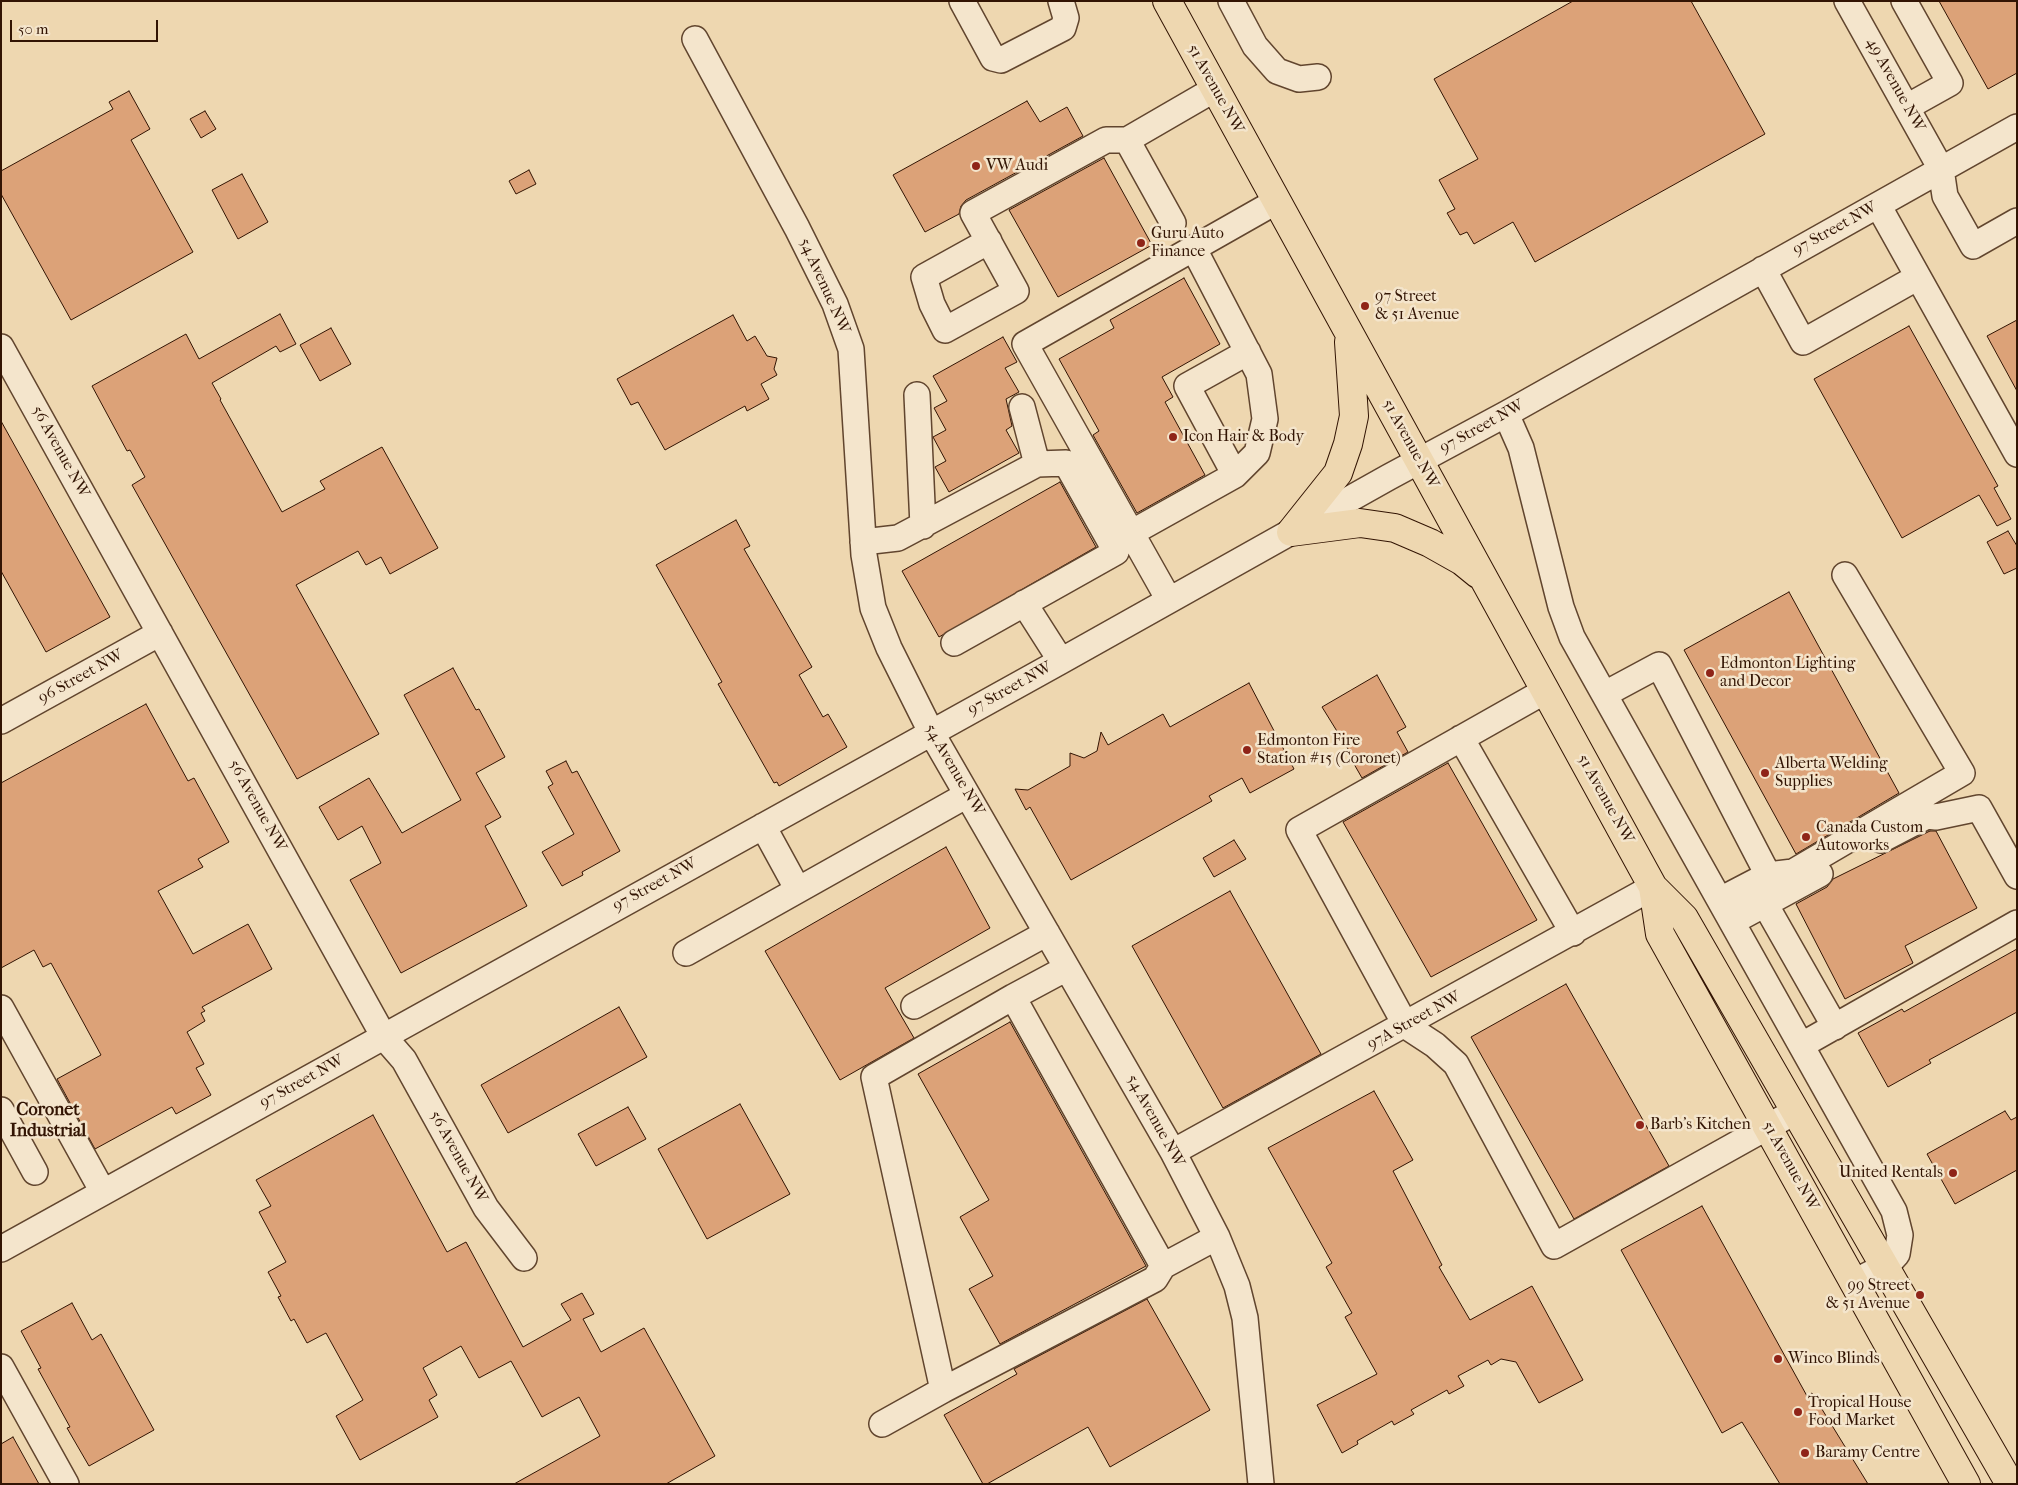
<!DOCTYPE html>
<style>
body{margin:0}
#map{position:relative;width:2018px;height:1485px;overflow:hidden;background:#eed7b0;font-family:"IM FELL French Canon",serif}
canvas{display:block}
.frame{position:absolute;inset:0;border:2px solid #321403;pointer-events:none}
.scale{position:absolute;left:10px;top:20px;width:148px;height:22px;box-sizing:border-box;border:2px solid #321403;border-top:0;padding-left:6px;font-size:15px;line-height:18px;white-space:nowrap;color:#321403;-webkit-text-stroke:4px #f4e5cc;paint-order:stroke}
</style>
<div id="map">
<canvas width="2018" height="1485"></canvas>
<div class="frame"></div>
<div class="scale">50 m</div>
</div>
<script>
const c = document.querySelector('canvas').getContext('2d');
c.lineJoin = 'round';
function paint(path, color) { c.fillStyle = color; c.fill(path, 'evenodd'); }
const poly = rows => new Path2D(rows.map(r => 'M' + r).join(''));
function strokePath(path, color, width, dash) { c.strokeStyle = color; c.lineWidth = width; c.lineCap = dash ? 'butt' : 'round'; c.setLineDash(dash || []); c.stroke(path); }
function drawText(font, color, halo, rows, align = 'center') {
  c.font = font + ' "IM FELL French Canon",serif'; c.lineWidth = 5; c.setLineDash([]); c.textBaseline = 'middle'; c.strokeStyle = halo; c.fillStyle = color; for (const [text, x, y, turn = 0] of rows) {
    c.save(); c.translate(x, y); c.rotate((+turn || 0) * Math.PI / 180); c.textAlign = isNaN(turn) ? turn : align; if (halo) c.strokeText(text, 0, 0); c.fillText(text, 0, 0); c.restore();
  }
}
const building = poly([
 [1573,1,1691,1,1765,134,1535,262,1513,222,1474,244,1467,232,1460,235,1447,213,1455,209,1439,180,1478,159,1434,79,1573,1],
 [1939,1,2017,1,2017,73,1988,89,1939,1],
 [129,91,150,129,131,140,193,252,71,320,1,194,1,171,113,109,109,102,129,91],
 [1027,101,1040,122,1067,107,1083,136,966,200,961,206,959,214,925,232,893,175,1027,101],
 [205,111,216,129,201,138,190,119,205,111],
 [1104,158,1152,245,1058,297,1009,210,1104,158],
 [529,170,536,184,516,194,509,181,529,170],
 [242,174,268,222,238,239,212,190,242,174],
 [1184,278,1220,344,1162,377,1173,397,1165,402,1205,475,1137,513,1093,435,1099,431,1059,359,1114,328,1110,320,1184,278],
 [280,314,296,344,280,352,276,346,212,383,221,399,220,400,282,512,325,489,320,481,382,447,438,548,390,574,381,557,366,565,358,551,296,585,379,734,297,779,132,485,145,477,130,450,127,451,92,386,186,334,199,359,280,314],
 [733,315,747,341,755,336,767,356,777,358,774,369,777,375,761,384,769,399,747,411,745,406,665,450,638,402,631,405,617,379,733,315],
 [2017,320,2017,391,1987,336,2017,320],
 [1909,326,1998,486,1994,488,2011,519,1997,526,1979,495,1902,538,1814,379,1909,326],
 [331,328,351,364,320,381,300,345,331,328],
 [1003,337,1017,362,1005,368,1019,392,1006,399,1012,426,1006,430,1019,453,949,492,935,467,946,461,933,437,946,430,934,408,947,401,933,376,1003,337],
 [1,421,110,617,46,652,1,571,1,421],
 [1060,482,1096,547,939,637,902,571,1060,482],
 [736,520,750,546,744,549,812,667,799,675,823,717,828,714,847,747,779,786,777,782,774,783,718,684,722,682,656,565,736,520],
 [2008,531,2017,546,2017,568,2004,574,1987,542,2008,531],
 [1789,592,1899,793,1796,854,1684,650,1789,592],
 [453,668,476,710,479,709,505,757,476,773,501,817,485,826,527,906,401,973,350,880,381,863,362,826,338,840,319,807,369,778,402,833,461,800,404,695,453,668],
 [1377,675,1406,727,1397,732,1408,752,1362,778,1346,750,1348,749,1322,707,1377,675],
 [1249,683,1294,769,1250,793,1242,778,1209,796,1212,801,1071,880,1030,807,1026,810,1015,789,1028,790,1070,766,1070,753,1084,758,1097,751,1101,732,1108,745,1163,714,1170,727,1249,683],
 [146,704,188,781,194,778,229,842,198,859,203,867,158,891,193,954,248,924,272,969,202,1007,205,1011,201,1013,205,1021,187,1032,204,1064,196,1068,211,1095,176,1114,172,1107,95,1149,57,1079,101,1055,51,963,43,967,34,950,1,968,1,783,146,704],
 [566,761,572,773,577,771,620,851,582,872,583,875,562,886,542,852,574,834,548,787,553,784,546,771,566,761],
 [1448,763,1537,920,1431,977,1343,822,1448,763],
 [1930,831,1936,831,1977,908,1905,946,1913,963,1845,999,1796,904,1827,887,1833,879,1930,831],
 [1234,840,1246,859,1214,877,1203,858,1234,840],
 [946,847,990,928,885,988,914,1038,840,1080,765,951,946,847],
 [1230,891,1321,1054,1223,1108,1132,946,1230,891],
 [2017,949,2017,1012,1929,1060,1931,1063,1888,1087,1858,1033,1902,1009,1904,1012,2017,949],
 [1566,984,1669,1166,1574,1219,1471,1037,1566,984],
 [619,1007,647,1057,508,1133,481,1085,619,1007],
 [1010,1022,1146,1266,1000,1344,969,1289,993,1276,960,1217,989,1200,918,1074,1010,1022],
 [1374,1091,1413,1160,1393,1171,1442,1265,1439,1267,1470,1320,1532,1286,1583,1380,1539,1403,1516,1362,1501,1359,1491,1365,1488,1360,1458,1376,1464,1386,1449,1394,1447,1390,1411,1410,1414,1414,1394,1425,1392,1421,1357,1441,1358,1444,1342,1453,1317,1405,1377,1374,1345,1317,1352,1313,1326,1267,1332,1263,1268,1148,1374,1091],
 [740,1104,790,1194,707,1239,658,1149,740,1104],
 [628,1107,646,1139,596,1166,578,1134,628,1107],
 [2005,1111,2011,1120,2017,1117,2017,1170,1955,1204,1927,1154,2005,1111],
 [373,1115,447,1252,466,1242,523,1347,571,1320,561,1304,582,1293,594,1314,583,1319,601,1352,644,1328,715,1456,666,1484,514,1484,600,1436,579,1397,542,1417,511,1361,479,1378,461,1346,423,1368,437,1395,429,1400,438,1417,360,1460,336,1416,363,1400,326,1333,307,1343,294,1319,291,1321,278,1297,281,1296,268,1272,286,1262,259,1212,271,1206,256,1180,373,1115],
 [1702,1206,1807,1396,1812,1393,1868,1484,1780,1484,1742,1422,1722,1433,1621,1250,1702,1206],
 [1147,1299,1210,1410,1110,1467,1088,1427,987,1484,983,1484,944,1415,1017,1374,1014,1369,1147,1299],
 [72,1303,92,1340,101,1334,154,1430,89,1466,67,1428,70,1427,38,1369,41,1368,21,1331,72,1303],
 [13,1437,39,1484,1,1484,1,1444,13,1437]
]);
paint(building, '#dca278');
strokePath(building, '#321403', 1);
const minor = poly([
 [962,1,993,58,1001,60,1063,28,1066,18,1061,1],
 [1231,1,1255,46,1277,71,1299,79,1318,77],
 [1847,1,1941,169,1945,196,1973,246,2017,221],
 [1904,1,1950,83,1907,107],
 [695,39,797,228,835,304,851,349,864,555,873,608,889,648,931,732,1173,1152,1217,1237,1237,1286,1245,1318,1261,1484],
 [1878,205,2017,454],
 [1173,223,1127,140,1215,89],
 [989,241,924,277,932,304,945,330,1016,291,973,213,1106,140,1127,140],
 [1763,269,1803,342,1918,277],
 [1,347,384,1037,404,1060,486,1208,524,1258],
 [917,395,923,526],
 [1022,407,1037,464],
 [1506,414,1521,448,1561,607,1572,637,1894,1211,1900,1235,1897,1254,1886,1266,1854,1282],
 [1235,475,1187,386,1248,352],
 [1131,533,1235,475,1257,453,1265,419,1259,374,1194,249],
 [863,542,898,538,1037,464,1066,463,1116,552,954,643],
 [1169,600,1025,344,1277,201],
 [1024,603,1061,661],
 [1545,691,1299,830,1406,1026,1435,1045,1456,1064,1554,1246,1796,1111],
 [1605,694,1659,665,1768,875,1720,900],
 [1,721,160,633],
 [1461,738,1573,933],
 [763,826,798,890],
 [1881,840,1927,816,1936,817,1979,808,2017,876],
 [1768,875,1793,872,1962,773,1845,575],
 [1765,904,1835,1027],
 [1732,922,1820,874],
 [686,953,967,795],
 [1067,968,1013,997,1163,1266,1217,1237],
 [1013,997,874,1077,943,1390,1155,1279,1163,1266],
 [914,1006,1047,933],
 [1,1008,103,1192],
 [1802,1045,2017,923],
 [1,1110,35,1172],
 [1173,1152,1653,887],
 [1,1249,1061,661,1389,477,1506,414,2017,127],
 [1,1367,66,1484],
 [882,1424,943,1390]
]);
const major = poly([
 [1167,1,1653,887,1684,918,2010,1484],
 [1291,532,1338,473,1348,444,1354,416,1349,342],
 [1291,532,1360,523,1395,528,1430,543,1462,561,1478,574],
 [1653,887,1660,934,1966,1484]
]);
strokePath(minor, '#61452e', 28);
strokePath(major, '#321403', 30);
strokePath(minor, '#f4e5cc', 25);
strokePath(major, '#eed7b0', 28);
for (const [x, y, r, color] of [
 [976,166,5,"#8f2418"],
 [1141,243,5,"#8f2418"],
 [1365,306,5,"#8f2418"],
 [1173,437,5,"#8f2418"],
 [1710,673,5,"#8f2418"],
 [1247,750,5,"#8f2418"],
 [1765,773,5,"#8f2418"],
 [1806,837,5,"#8f2418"],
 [1640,1125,5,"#8f2418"],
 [1953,1173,5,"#8f2418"],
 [1920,1295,5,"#8f2418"],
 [1778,1359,5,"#8f2418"],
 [1798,1412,5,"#8f2418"],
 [1805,1453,5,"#8f2418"]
]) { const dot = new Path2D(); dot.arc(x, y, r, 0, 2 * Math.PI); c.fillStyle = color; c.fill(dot); strokePath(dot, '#f4e5cc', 2); }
drawText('16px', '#321403', '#f4e5cc', [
 ["49 Avenue NW",1895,85,61],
 ["51 Avenue NW",1215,89,61],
 ["97 Street NW",1835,229,-29],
 ["54 Avenue NW",824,286,66],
 ["97 Street NW",1482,427,-29],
 ["51 Avenue NW",1410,444,61],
 ["56 Avenue NW",60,452,61],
 ["96 Street NW",81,677,-29],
 ["97 Street NW",1010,689,-29],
 ["54 Avenue NW",954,770,60],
 ["51 Avenue NW",1605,799,61],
 ["56 Avenue NW",257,806,61],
 ["97 Street NW",655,885,-29],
 ["97A Street NW",1414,1021,-29],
 ["97 Street NW",302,1082,-29],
 ["54 Avenue NW",1155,1121,61],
 ["56 Avenue NW",458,1157,61],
 ["51 Avenue NW",1790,1166,61]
]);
drawText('16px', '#321403', '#f4e5cc', [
 ["VW Audi",986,166],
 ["Guru Auto",1151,234],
 ["Finance",1151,252],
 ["97 Street",1375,297],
 ["& 51 Avenue",1375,315],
 ["Icon Hair & Body",1183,437],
 ["Edmonton Lighting",1720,664],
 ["and Decor",1720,682],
 ["Edmonton Fire",1257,741],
 ["Station #15 (Coronet)",1257,759],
 ["Alberta Welding",1775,764],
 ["Supplies",1775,782],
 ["Canada Custom",1816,828],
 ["Autoworks",1816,846],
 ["Barb's Kitchen",1650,1125],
 ["United Rentals",1943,1173,"right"],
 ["99 Street",1910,1286,"right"],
 ["& 51 Avenue",1910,1304,"right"],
 ["Winco Blinds",1788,1359],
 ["Tropical House",1808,1403],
 ["Food Market",1808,1421],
 ["Baramy Centre",1815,1453]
], 'left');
drawText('bold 18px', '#321403', '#f4e5cc', [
 ["Coronet",48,1111],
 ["Industrial",48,1132]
]);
</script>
